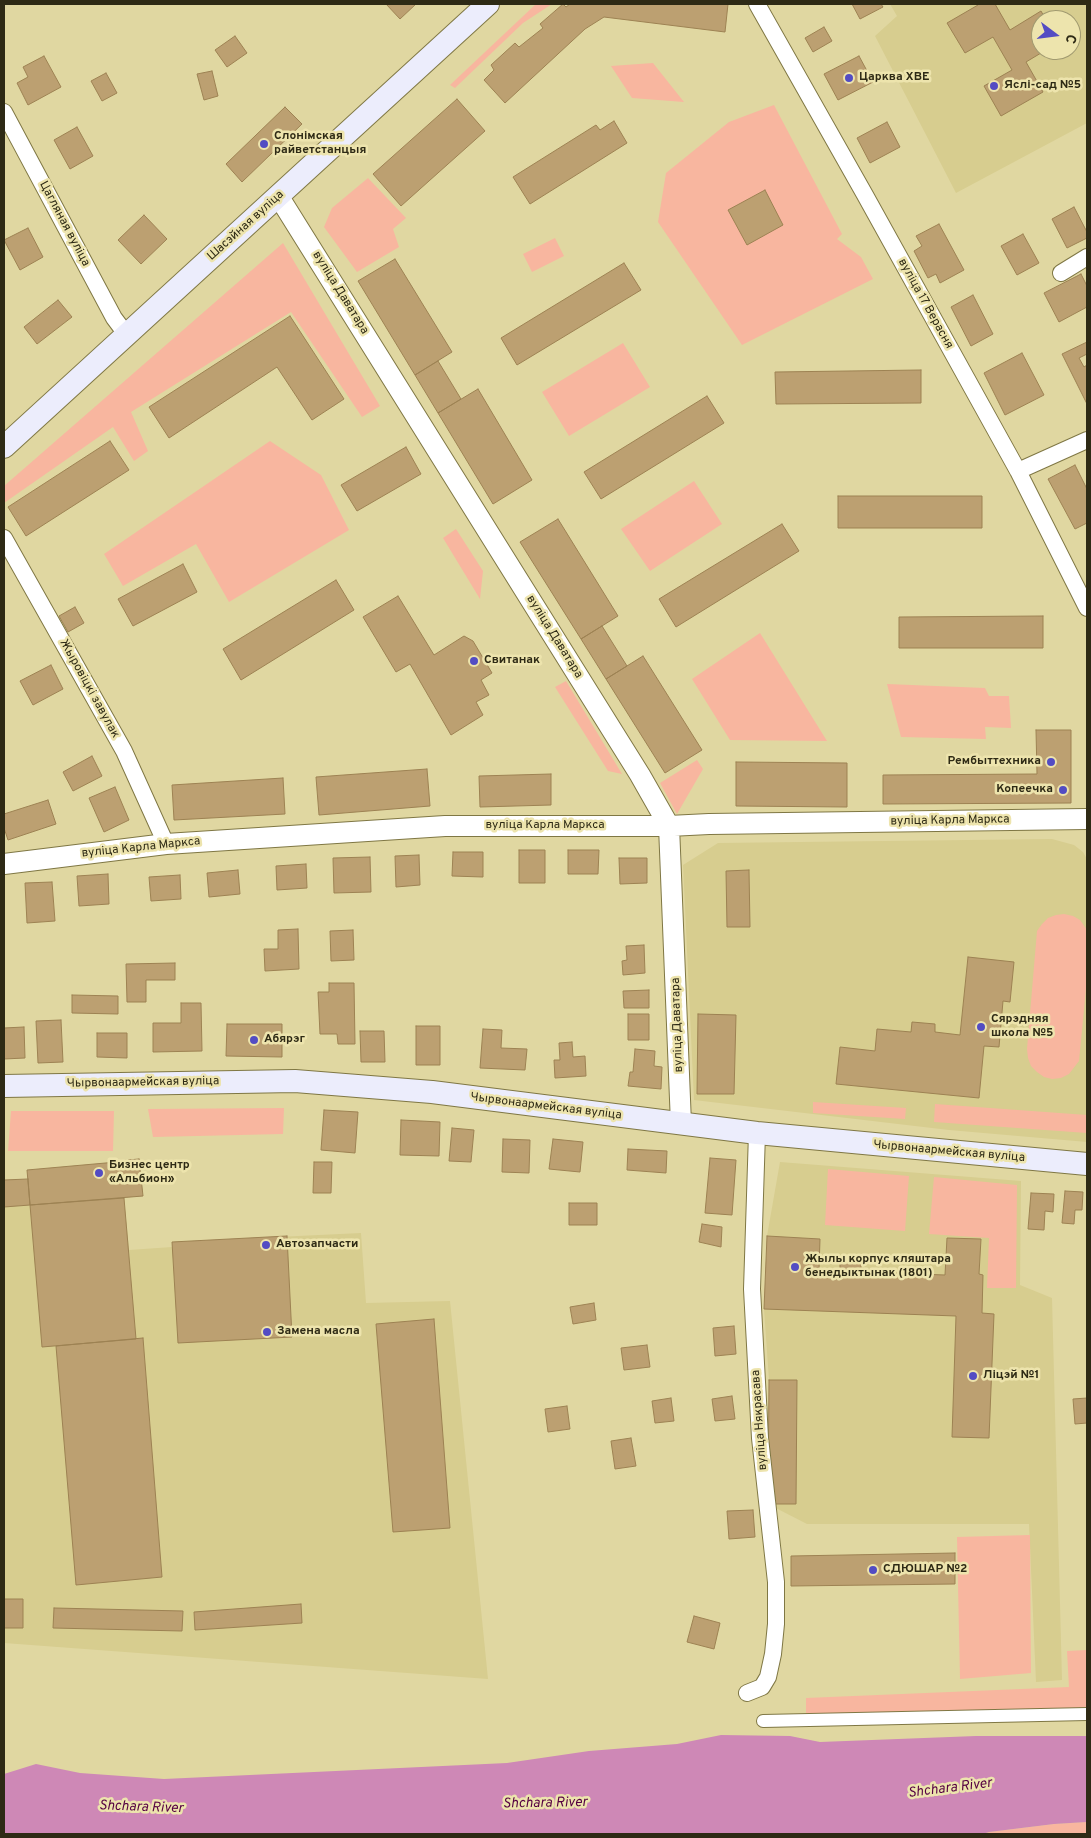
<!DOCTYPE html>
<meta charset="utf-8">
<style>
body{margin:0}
#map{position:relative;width:1091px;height:1838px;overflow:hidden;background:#e0d7a1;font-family:Overpass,sans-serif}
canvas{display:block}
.frame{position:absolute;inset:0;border:5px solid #2e2a15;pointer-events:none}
.north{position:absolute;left:1031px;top:10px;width:50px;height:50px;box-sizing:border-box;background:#ede4ad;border:1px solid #a19a70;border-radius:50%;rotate:105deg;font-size:14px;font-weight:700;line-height:20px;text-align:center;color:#2e2a15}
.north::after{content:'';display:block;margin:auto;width:18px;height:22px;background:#534cc3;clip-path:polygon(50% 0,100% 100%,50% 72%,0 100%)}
</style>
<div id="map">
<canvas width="1091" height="1838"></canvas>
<div class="frame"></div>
<div class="north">С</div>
</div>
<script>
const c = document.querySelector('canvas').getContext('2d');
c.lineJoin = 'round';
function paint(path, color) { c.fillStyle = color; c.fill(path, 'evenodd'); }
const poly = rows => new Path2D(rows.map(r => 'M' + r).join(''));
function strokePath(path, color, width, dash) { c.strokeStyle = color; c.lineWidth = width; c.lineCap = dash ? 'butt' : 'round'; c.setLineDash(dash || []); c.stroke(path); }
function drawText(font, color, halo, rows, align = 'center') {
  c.font = font + ' Overpass,sans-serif'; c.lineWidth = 5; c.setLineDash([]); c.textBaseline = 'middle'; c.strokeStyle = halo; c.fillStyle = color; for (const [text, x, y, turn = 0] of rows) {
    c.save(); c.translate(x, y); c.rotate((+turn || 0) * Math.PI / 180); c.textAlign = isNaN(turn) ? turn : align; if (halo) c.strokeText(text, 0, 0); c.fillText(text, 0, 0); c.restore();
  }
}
paint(poly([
 [890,4,1087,4,1087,123,956,193,875,36,897,16],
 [1041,20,1071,20,1071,50,1041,50],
 [1052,839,1074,845,1083,852,1087,859,1087,1142,949,1130,694,1100,683,865,718,843],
 [4,1151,5,1180,28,1179,27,1170,127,1161,128,1160,139,1159,143,1196,124,1198,129,1250,172,1247,172,1242,361,1233,366,1303,450,1301,488,1679,4,1643],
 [780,1162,1021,1181,1020,1285,1052,1298,1062,1680,1036,1682,1029,1524,807,1524,768,1504,769,1380,764,1309,767,1236]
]), '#d7cd8f');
paint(poly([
 [536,4,552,4,523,23,455,88,450,85],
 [653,63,684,102,632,98,611,66],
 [774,105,842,234,837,239,861,257,873,279,742,345,658,222,666,173,729,122],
 [368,178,406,218,393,229,399,247,357,272,324,227,332,208],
 [555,238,564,256,532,272,523,254],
 [283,243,380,406,362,417,291,312,131,412,148,451,134,461,113,427,4,503,4,486],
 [623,343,650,387,569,436,542,392],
 [270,441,321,475,349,530,229,602,196,544,123,586,104,554],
 [694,481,722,524,650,571,621,529],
 [456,529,483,571,480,599,443,538],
 [760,633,827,741,730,740,692,679],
 [566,681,622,774,608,771,555,687],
 [887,684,985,688,989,696,1009,696,1011,728,985,727,986,739,901,737],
 [697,760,703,769,677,814,660,783],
 [1064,914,1073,916,1080,920,1087,930,1087,978,1079,1061,1069,1074,1061,1078,1052,1079,1044,1077,1037,1072,1031,1066,1028,1058,1027,1049,1037,931,1042,924,1048,918,1056,915],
 [813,1102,906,1108,905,1119,813,1113],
 [935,1104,1087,1115,1087,1133,934,1122],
 [284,1108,283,1134,153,1137,148,1109],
 [11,1111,114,1111,113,1151,8,1151],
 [828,1169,909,1176,905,1231,825,1225],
 [934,1177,1017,1185,1016,1288,987,1288,989,1238,929,1234],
 [1030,1535,1031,1673,960,1679,957,1537],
 [1087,1650,1087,1710,806,1715,806,1698,1069,1687,1067,1651],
 [1087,1822,1087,1834,983,1834,989,1832,1054,1824]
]), '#f8b69f');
paint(poly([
 [721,1735,790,1736,820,1742,976,1736,1087,1736,1087,1822,1054,1824,989,1832,983,1834,4,1834,4,1774,36,1764,80,1773,164,1779,507,1763,589,1751,677,1744]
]), '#ce88b6');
const building = poly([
 [386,4,416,4,400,19,386,4],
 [563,4,566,7,570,4,728,4,725,32,604,17,585,29,505,103,484,80,494,70,491,65,515,43,519,47,543,28,540,24,563,4],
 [852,4,881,4,883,7,860,19,852,4],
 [977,4,995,4,1010,30,1041,11,1046,20,1041,20,1041,50,1046,50,1026,62,1043,92,1001,116,984,86,1012,70,993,37,965,53,947,23,978,5,977,4],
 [824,27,832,41,813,52,805,38,824,27],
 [235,36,247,53,227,67,215,50,235,36],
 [44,56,61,87,28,105,17,83,28,77,23,67,44,56],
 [859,56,873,82,838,100,824,74,859,56],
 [212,71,218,96,204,100,197,74,212,71],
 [106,73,117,93,102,101,91,81,106,73],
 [457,99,485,131,401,206,373,174,457,99],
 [285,107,302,124,242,182,226,164,285,107],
 [614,121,627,143,530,204,513,177,596,125,600,130,614,121],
 [887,122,900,147,870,163,857,138,887,122],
 [77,127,93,156,70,169,54,140,77,127],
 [765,190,783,225,747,245,728,210,765,190],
 [1074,207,1087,232,1087,238,1067,248,1052,219,1074,207],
 [144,215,167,239,141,264,118,240,144,215],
 [939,224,964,270,940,283,936,274,928,278,914,251,922,246,916,236,939,224],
 [28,228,43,257,20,270,4,240,28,228],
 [1023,234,1039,263,1017,275,1001,246,1023,234],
 [395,259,452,352,415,375,358,281,395,259],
 [624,263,641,290,517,365,501,338,624,263],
 [1081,274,1087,286,1087,307,1059,322,1044,293,1081,274],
 [973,295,993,334,971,346,951,307,973,295],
 [58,300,72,317,37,344,24,327,58,300],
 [290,316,344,399,312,420,277,367,169,438,149,407,290,316],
 [1087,342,1087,354,1079,358,1084,367,1087,365,1087,404,1062,354,1087,342],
 [1022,353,1044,395,1005,415,984,373,1022,353],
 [438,361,461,399,438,413,415,375,438,361],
 [921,370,921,403,776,404,775,372,921,370],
 [478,389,532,480,493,504,438,413,478,389],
 [707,396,724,423,601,499,584,472,707,396],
 [110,441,129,470,26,536,8,507,110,441],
 [406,447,421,474,357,511,341,485,406,447],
 [1075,465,1087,489,1087,523,1075,529,1048,479,1075,465],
 [838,496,982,496,982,528,838,528,838,496],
 [558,519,618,616,581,639,520,542,558,519],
 [782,524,799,551,676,627,659,599,782,524],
 [183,564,197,592,133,626,118,599,183,564],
 [336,580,354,610,241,680,223,649,336,580],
 [398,596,434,655,464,636,473,641,492,673,481,680,489,695,476,702,483,715,451,735,410,664,396,672,363,617,398,596],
 [75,607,84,623,68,632,59,616,75,607],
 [1043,616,1043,648,899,648,899,617,1043,616],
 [602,626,627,666,606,679,581,639,602,626],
 [643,656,702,750,665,773,606,679,643,656],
 [51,665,63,689,33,705,20,681,51,665],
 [1036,730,1071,730,1071,803,883,804,883,775,1037,774,1036,730],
 [92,756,102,776,73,791,63,772,92,756],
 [736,762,847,763,847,807,736,806,736,762],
 [427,769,430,806,319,815,316,777,427,769],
 [551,774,551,805,480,807,479,776,551,774],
 [283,778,285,814,174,820,172,785,283,778],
 [115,787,129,820,104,832,89,798,115,787],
 [48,800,56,824,8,840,4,828,4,814,48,800],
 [519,850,545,850,545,883,519,883,519,850],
 [568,850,599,850,598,874,568,874,568,850],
 [453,852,483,852,483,877,452,876,453,852],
 [419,855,420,885,396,887,395,856,419,855],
 [370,857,371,892,334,893,333,858,370,857],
 [619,858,647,858,647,883,620,884,619,858],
 [306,864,307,888,277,890,276,866,306,864],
 [238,870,240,894,209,897,207,873,238,870],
 [749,870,750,927,727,927,726,871,749,870],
 [108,874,109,904,79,906,77,876,108,874],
 [180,875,181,899,151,901,149,877,180,875],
 [52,882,55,921,27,923,25,883,52,882],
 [298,929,299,969,265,971,264,949,278,949,278,930,298,929],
 [353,930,354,960,331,961,330,931,353,930],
 [644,945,645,973,623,975,622,961,627,960,626,946,644,945],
 [968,957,1014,962,1010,1002,1003,1001,999,1047,984,1046,979,1098,836,1084,840,1047,875,1051,877,1029,911,1032,912,1022,935,1024,935,1032,960,1035,968,957],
 [175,963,175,980,146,980,146,1002,127,1002,126,964,175,963],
 [329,983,354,983,355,1044,338,1044,337,1034,320,1034,318,992,329,992,329,983],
 [649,990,649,1008,624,1008,623,991,649,990],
 [72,995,118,996,118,1014,72,1013,72,995],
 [181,1003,201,1003,202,1051,153,1052,153,1023,181,1023,181,1003],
 [628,1014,649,1014,649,1040,628,1040,628,1014],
 [698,1014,736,1015,734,1094,697,1094,698,1014],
 [61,1020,63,1062,38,1063,36,1021,61,1020],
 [227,1024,282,1024,282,1057,226,1056,227,1024],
 [416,1026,440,1026,440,1065,416,1065,416,1026],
 [24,1027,25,1058,4,1059,4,1028,24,1027],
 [483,1029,502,1030,501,1048,527,1049,525,1070,480,1068,483,1029],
 [360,1031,384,1031,385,1062,361,1062,360,1031],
 [97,1033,127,1033,127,1058,97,1057,97,1033],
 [572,1042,573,1057,585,1056,586,1076,555,1078,554,1060,560,1060,559,1043,572,1042],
 [635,1049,655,1051,654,1066,662,1067,661,1089,628,1086,630,1072,633,1072,635,1049],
 [324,1110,358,1112,355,1153,321,1150,324,1110],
 [401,1120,440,1122,439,1156,400,1155,401,1120],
 [452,1128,474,1130,471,1162,449,1161,452,1128],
 [503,1139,530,1140,529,1173,502,1172,503,1139],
 [553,1139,583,1142,580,1172,549,1169,553,1139],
 [628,1149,667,1151,666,1173,627,1170,628,1149],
 [710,1158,736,1160,732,1215,705,1213,710,1158],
 [139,1159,143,1196,30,1205,27,1170,128,1161,128,1160,139,1159],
 [314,1162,332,1162,331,1193,313,1193,314,1162],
 [28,1179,30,1205,4,1207,4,1180,28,1179],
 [1065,1191,1083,1192,1082,1210,1075,1210,1074,1224,1062,1223,1065,1191],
 [1031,1193,1054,1194,1053,1212,1045,1211,1044,1230,1028,1229,1031,1193],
 [124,1198,136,1339,42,1347,30,1205,124,1198],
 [569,1203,597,1203,597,1225,569,1225,569,1203],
 [702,1224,722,1227,721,1247,699,1242,702,1224],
 [287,1236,292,1337,178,1343,172,1242,287,1236],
 [767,1236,820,1239,819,1269,840,1270,840,1262,861,1263,861,1272,945,1275,947,1238,981,1239,979,1274,983,1275,982,1313,994,1314,989,1438,952,1437,956,1316,764,1309,767,1236],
 [594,1303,596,1320,573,1324,570,1307,594,1303],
 [434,1319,450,1528,393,1532,376,1324,434,1319],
 [734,1326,736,1354,715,1356,713,1328,734,1326],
 [143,1338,162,1577,76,1585,56,1346,143,1338],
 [647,1345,650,1367,624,1370,621,1348,647,1345],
 [769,1380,797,1380,796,1504,768,1504,769,1380],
 [732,1396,735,1419,715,1421,712,1399,732,1396],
 [671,1398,674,1421,655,1423,652,1401,671,1398],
 [1087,1398,1087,1423,1075,1424,1073,1399,1087,1398],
 [567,1406,570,1429,548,1432,545,1409,567,1406],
 [631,1438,636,1466,615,1469,611,1441,631,1438],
 [753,1510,755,1537,729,1539,727,1511,753,1510],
 [955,1553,955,1584,791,1586,791,1556,955,1553],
 [4,1599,23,1599,23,1628,4,1628,4,1599],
 [301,1604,302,1623,195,1630,194,1612,301,1604],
 [54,1608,183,1611,182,1631,53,1628,54,1608],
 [694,1616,720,1623,714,1649,687,1642,694,1616]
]);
paint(building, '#bca071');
strokePath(building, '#9d8253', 1);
const pedestrian = poly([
 [763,1721,1087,1714]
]);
const minor = poly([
 [757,4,865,195,1018,471,1087,608],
 [4,112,114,318,126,334],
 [1061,273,1087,257],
 [1018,471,1087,440],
 [4,538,124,751,166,844],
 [747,1693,762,1687,768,1677,773,1654,776,1624,776,1582,760,1438,752,1289,757,1133]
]);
const tertiary = poly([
 [279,197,640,775,669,826,681,1124],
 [4,864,166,844,445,826,669,826,709,824,1087,819]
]);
const secondary = poly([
 [4,447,488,4],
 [4,1086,295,1081,432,1092,757,1133,1087,1164]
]);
strokePath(pedestrian, '#7f7744', 14);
strokePath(minor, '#7f7744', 18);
strokePath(tertiary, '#7f7744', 22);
strokePath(secondary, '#7f7744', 24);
strokePath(pedestrian, '#fff', 12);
strokePath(minor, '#fff', 16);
strokePath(tertiary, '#fff', 20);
strokePath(secondary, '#ecedfc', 22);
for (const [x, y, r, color] of [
 [849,78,5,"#534cc3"],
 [994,86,5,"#534cc3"],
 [264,144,5,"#534cc3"],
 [474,661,5,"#534cc3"],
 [1051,762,5,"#534cc3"],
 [1063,790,5,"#534cc3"],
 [981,1027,5,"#534cc3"],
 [254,1040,5,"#534cc3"],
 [99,1173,5,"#534cc3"],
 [266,1245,5,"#534cc3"],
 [795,1267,5,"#534cc3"],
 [267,1332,5,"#534cc3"],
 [973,1376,5,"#534cc3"],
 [873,1570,5,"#534cc3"]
]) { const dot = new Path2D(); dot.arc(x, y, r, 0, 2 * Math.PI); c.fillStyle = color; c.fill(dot); strokePath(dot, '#ede4ad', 2); }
drawText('bold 12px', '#2e2a15', '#ede4ad', [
 ["Царква ХВЕ",859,78],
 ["Яслі-сад №5",1004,86],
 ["Слонімская",274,137],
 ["райветстанцыя",274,151],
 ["Свитанак",484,661],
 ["Рембыттехника",1041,762,"right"],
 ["Копеечка",1053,790,"right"],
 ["Сярэдняя",991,1020],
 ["школа №5",991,1034],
 ["Абярэг",264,1040],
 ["Бизнес центр",109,1166],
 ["«Альбион»",109,1180],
 ["Автозапчасти",276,1245],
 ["Жылы корпус кляштара",805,1260],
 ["бенедыктынак (1801)",805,1274],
 ["Замена масла",277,1332],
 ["Ліцэй №1",983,1376],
 ["СДЮШАР №2",883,1570]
], 'left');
drawText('12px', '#2e2a15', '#ede4ad', [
 ["Цагляная вуліца",64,224,62],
 ["Шасэйная вуліца",246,226,-42],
 ["вуліца Даватара",340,293,58],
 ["вуліца 17 Верасня",925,304,61],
 ["вуліца Даватара",554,637,58],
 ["Жыровіцкі завулак",89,689,61],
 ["вуліца Карла Маркса",950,821,-1],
 ["вуліца Карла Маркса",545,826],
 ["вуліца Карла Маркса",141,848,-6],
 ["вуліца Даватара",678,1025,-92],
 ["Чырвонаармейская вуліца",143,1083,-1],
 ["Чырвонаармейская вуліца",546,1107,7],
 ["Чырвонаармейская вуліца",949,1152,5],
 ["вуліца Някрасава",760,1420,-94]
]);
drawText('italic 14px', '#550042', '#ede4ad', [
 ["Shchara River",950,1789,-7],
 ["Shchara River",545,1804,-1],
 ["Shchara River",141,1808,2]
]);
</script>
